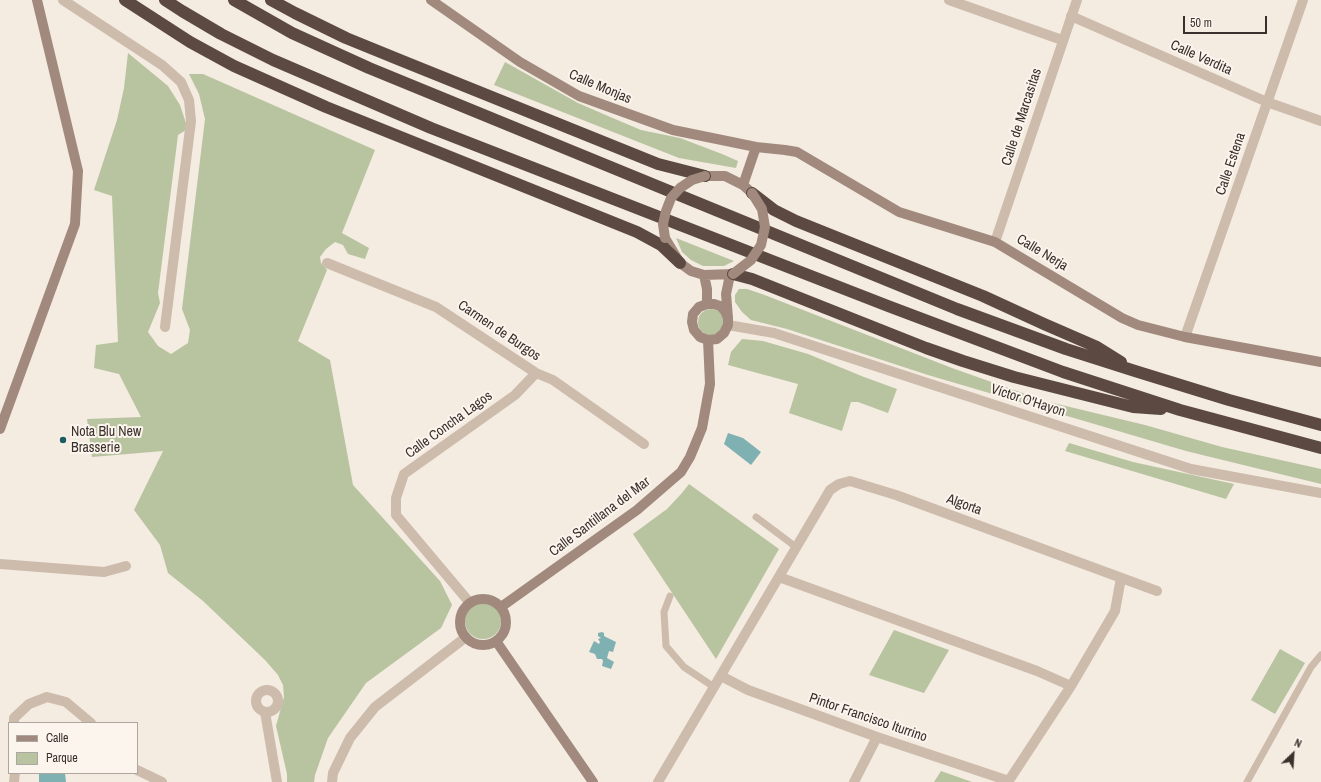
<!DOCTYPE html>
<meta charset="utf-8">
<style>
body{margin:0}
#map{position:relative;width:1321px;height:782px;overflow:hidden;background:#f4ebe1;font-family:"Archivo Narrow",sans-serif}
canvas{display:block}
.legend{position:absolute;left:8px;top:722px;width:130px;height:52px;box-sizing:border-box;background:#fbf5ee;border:1px solid #aea6a0;margin:0;padding:5px 7px;list-style:none;font-size:12px;color:#3b302b}
.legend li{display:flex;align-items:center;gap:8px;height:20px}
.legend b{width:20px;border:1px solid #aea6a0}
.north{position:absolute;left:1273px;top:734px;width:40px;height:40px;-webkit-text-stroke:3px #fbf5ee;paint-order:stroke;rotate:25deg;font-size:11px;font-weight:700;line-height:16px;text-align:center;color:#3b302b}
.north::after{content:'';display:block;margin:auto;width:14px;height:18px;background:#3b302b;clip-path:polygon(50% 0,100% 100%,50% 72%,0 100%)}
.scale{position:absolute;left:1183px;top:16px;width:84px;height:18px;box-sizing:border-box;border:2px solid #3b302b;border-top:0;padding-left:5px;font-size:12px;line-height:14px;white-space:nowrap;color:#3b302b;-webkit-text-stroke:3px #fbf5ee;paint-order:stroke}
</style>
<div id="map">
<canvas width="1321" height="782"></canvas>
<ul class="legend">
<li><b style="height:5px;background:#a18a7d"></b>Calle</li>
<li><b style="height:11px;background:#b8c4a0"></b>Parque</li>
</ul>
<div class="north">N</div>
<div class="scale">50 m</div>
</div>
<script>
const c = document.querySelector('canvas').getContext('2d');
c.lineJoin = 'round';
function paint(path, color) { c.fillStyle = color; c.fill(path, 'evenodd'); }
const poly = rows => new Path2D(rows.map(r => 'M' + r).join(''));
function strokePath(path, color, width, dash) { c.strokeStyle = color; c.lineWidth = width; c.lineCap = dash ? 'butt' : 'round'; c.setLineDash(dash || []); c.stroke(path); }
function drawText(font, color, halo, rows, align = 'center') {
  c.font = font + ' "Archivo Narrow",sans-serif'; c.lineWidth = 4; c.setLineDash([]); c.textBaseline = 'middle'; c.strokeStyle = halo; c.fillStyle = color; for (const [text, x, y, turn = 0] of rows) {
    c.save(); c.translate(x, y); c.rotate((+turn || 0) * Math.PI / 180); c.textAlign = isNaN(turn) ? turn : align; if (halo) c.strokeText(text, 0, 0); c.fillText(text, 0, 0); c.restore();
  }
}
paint(poly([
 [128,53,168,86,180,105,186,123,186,130,178,135,158,293,160,303,148,332,158,346,171,354,188,343,190,330,182,309,205,119,199,94,189,74,203,74,375,150,342,233,369,248,365,259,348,254,343,245,335,242,326,249,320,257,321,263,327,270,298,341,330,360,353,485,440,581,452,605,441,628,366,683,328,738,315,775,314,782,287,782,287,774,276,726,284,697,283,685,278,675,265,660,203,601,168,573,160,545,134,510,163,451,92,457,87,419,141,417,119,374,94,368,96,345,118,342,112,196,94,190,117,120,124,88],
 [505,62,578,103,615,119,641,130,680,138,722,154,738,161,736,168,679,158,494,85],
 [676,238,734,261,724,266,703,266,691,260,682,252],
 [739,289,747,289,762,294,952,368,1045,401,1145,425,1222,447,1321,469,1321,484,1186,451,928,375,787,329,751,320,742,312,735,302,735,295],
 '698 322a13 13 0 1 1 26 0a13 13 0 1 1-26 0Z',
 [742,339,763,341,808,354,864,377,897,389,888,413,858,402,851,402,842,431,789,413,798,384,728,365,731,352],
 [1069,443,1133,462,1234,484,1226,499,1065,451],
 [689,484,779,549,716,659,633,534,667,509,682,493],
 '465 621a18 18 0 1 1 36 0a18 18 0 1 1-36 0Z',
 [894,630,949,650,924,693,869,675],
 [1280,649,1305,663,1275,714,1251,700],
 [941,771,972,782,934,782]
]), '#b8c4a0');
paint(poly([
 [728,433,743,438,761,452,751,465,724,444],
 [602,632,604,633,604,636,616,642,613,652,609,651,607,658,614,662,611,669,602,666,603,661,602,659,597,659,595,654,589,652,594,641,599,644,600,642,598,639,601,638,598,636,598,633],
 [39,773,65,773,66,782,39,782]
]), '#7fb0b2');
strokePath(poly([
 [756,517,796,547],
 [670,596,664,612,666,646,684,667,714,687],
 [1247,782,1311,667,1321,655]
]), '#cdbbac', 7);
strokePath(poly([
 [63,0,162,65,181,82,189,100,191,121,165,327],
 [949,0,1062,40],
 [1071,16,1267,102,1321,121],
 [995,242,1077,0],
 [327,263,436,307,536,373,553,380,644,444],
 [728,325,774,333,1191,469,1321,493],
 [1185,337,1303,0],
 [0,564,104,572,126,566],
 [779,577,1037,671,1071,686],
 [470,603,396,515,396,498,404,474,515,395,536,373],
 [721,676,748,690,877,737,1009,781],
 '256 701a11 11 0 1 1 22 0a11 11 0 1 1-22 0Z',
 [265,712,277,782],
 [14,723,14,718,29,704,47,697,66,702,91,723],
 [137,770,162,782],
 [14,782,15,773],
 [332,782,333,773,350,738,375,707,466,637],
 [658,782,830,490,839,484,850,481,896,495,1157,591],
 [854,782,877,737],
 [1008,782,1071,686,1115,611,1121,578]
]), '#cdbbac', 10);
strokePath(poly([
 [431,0,520,62,579,96,673,130,756,147,785,150,797,152,899,212,995,242,1122,318,1138,325,1185,337,1321,362],
 [705,176,725,176,743,185,752,193],
 [743,185,756,147],
 [665,238,680,263,691,271,704,275,733,274],
 [704,275,707,289,707,304],
 [728,318,725,311,720,306,714,304,707,304,699,307,693,314,692,322,694,330,700,337,708,340,717,339,724,333,728,325,728,318,726,294,730,275],
 [0,429,75,224,78,171,37,0],
 '460 622a23 23 0 1 1 46 0a23 23 0 1 1-46 0Z',
 [501,607,637,510,681,472,690,457,702,428,710,384,708,340],
 [496,641,593,782]
]), '#a18a7d', 10);
strokePath(poly([
 [125,0,190,42,234,66,326,107,637,232,661,245,680,263],
 [165,0,182,11,221,34,273,60,431,128,888,306,1063,372,1180,410,1321,448],
 [234,0,292,33,369,68,957,309,1066,349,1135,371,1229,400,1321,425],
 [271,0,295,13,346,38,400,60,658,164,705,176],
 [752,193,774,210,796,221,983,296,1044,324,1097,347,1121,362],
 [733,274,752,279,926,348,963,361,1014,377,1133,407,1161,409]
]), '#5c4a42', 12);
strokePath(poly([
 [665,238,663,224,666,211,671,198,680,188,692,180,705,176],
 [733,274,751,260,761,245,765,227,762,209,752,193]
]), '#a18a7d', 10);
for (const [x, y, r, color] of [
 [63,440,4,"#1f5a5e"]
]) { const dot = new Path2D(); dot.arc(x, y, r, 0, 2 * Math.PI); c.fillStyle = color; c.fill(dot); strokePath(dot, '#fbf5ee', 1.5); }
drawText('14px', '#3b302b', '#fbf5ee', [
 ["Calle Verdita",1201,58,24],
 ["Calle Monjas",600,87,23],
 ["Calle de Marcasitas",1022,117,-72],
 ["Calle Estena",1231,164,-71],
 ["Calle Nerja",1042,253,31],
 ["Carmen de Burgos",499,331,34],
 ["Víctor O'Hayon",1028,401,18],
 ["Calle Concha Lagos",449,425,-36],
 ["Algorta",964,505,20],
 ["Calle Santillana del Mar",600,517,-37],
 ["Pintor Francisco Iturrino",868,718,19]
]);
drawText('14px', '#3b302b', '#fbf5ee', [
 ["Nota Blu New",71,432],
 ["Brasserie",71,448]
], 'left');
</script>
